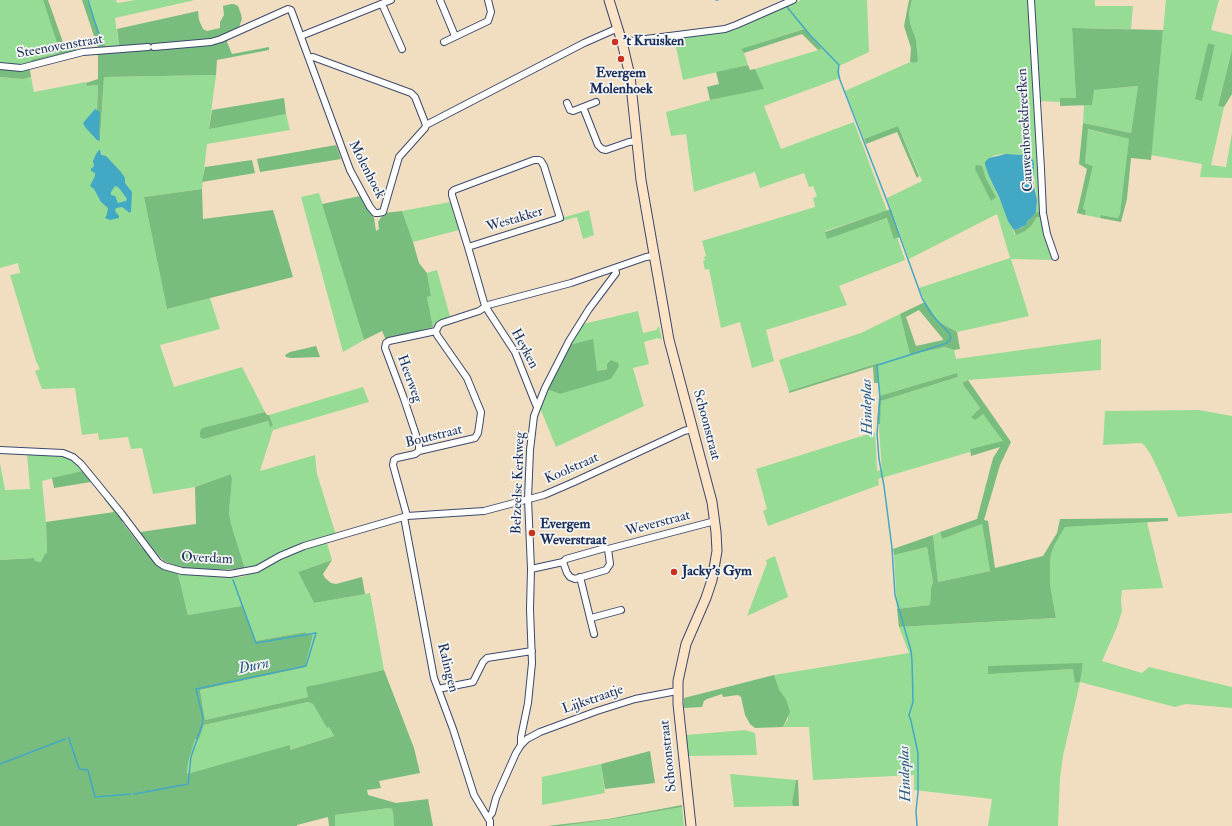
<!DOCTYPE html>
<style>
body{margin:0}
canvas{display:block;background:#f1dec0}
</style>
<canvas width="1232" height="826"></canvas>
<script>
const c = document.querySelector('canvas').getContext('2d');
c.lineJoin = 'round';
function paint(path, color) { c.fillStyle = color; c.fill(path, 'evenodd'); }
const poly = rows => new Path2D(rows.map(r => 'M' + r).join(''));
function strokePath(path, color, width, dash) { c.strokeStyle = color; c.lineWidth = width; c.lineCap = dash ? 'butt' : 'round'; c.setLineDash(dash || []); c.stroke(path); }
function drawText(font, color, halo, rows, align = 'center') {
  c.font = font + ' "IM FELL Double Pica",serif'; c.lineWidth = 3.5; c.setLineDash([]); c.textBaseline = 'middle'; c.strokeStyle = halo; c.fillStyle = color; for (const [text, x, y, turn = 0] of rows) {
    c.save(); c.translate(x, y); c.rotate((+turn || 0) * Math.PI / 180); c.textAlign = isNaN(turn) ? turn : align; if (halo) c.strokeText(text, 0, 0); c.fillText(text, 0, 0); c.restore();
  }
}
paint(poly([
 [0,0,43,0,57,42,58,52,56,54,33,59,32,64,27,66,0,64],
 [87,0,116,0,117,3,136,0,195,0,115,18,119,46,106,48],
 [801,0,867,0,869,52,839,66,840,78,764,106,781,149,854,122,887,211,825,231,827,238,888,218,894,238,897,237,905,260,839,286,847,305,766,330,774,361,752,368,740,322,721,328,709,269,705,270,703,261,705,260,704,257,706,256,702,241,815,207,813,198,817,196,813,186,809,187,804,173,760,188,755,172,694,192,686,134,671,136,666,112,710,100,763,89,755,69,822,49,803,29,742,49,744,53,748,65,683,80,674,38,735,30],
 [912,0,1029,0,1041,212,1036,212,1037,200,1034,175,1025,155,1006,154,996,155,989,158,985,165,1015,235,1031,226,1037,217,1041,217,1053,260,1011,259,1029,316,957,332,939,322,925,302,919,288,1010,258,997,214,909,259,887,198,922,181,898,126,864,139,845,91,910,62,914,63,918,60,916,40,910,23,909,12],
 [1034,0,1095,0,1095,6,1133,6,1131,29,1072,28,1076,98,1060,98,1060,102,1039,101],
 [1166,0,1219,0,1211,30,1232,35,1232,50,1218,106,1224,107,1211,165,1226,167,1232,133,1232,178,1200,177,1202,164,1151,155],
 [1208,43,1215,45,1202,100],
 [216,75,209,128,286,114,290,130,207,144,202,189,144,197,167,309,210,298,220,329,160,345,174,387,242,367,265,412,202,428,204,439,268,421,270,426,273,425,269,415,363,387,369,402,273,430,260,471,315,455,317,474,336,535,304,543,279,554,261,564,245,569,231,524,229,513,232,479,231,474,195,487,153,494,142,448,131,449,128,437,99,440,98,433,82,435,75,388,42,389,35,371,40,369,36,361,10,275,20,273,18,263,0,268,0,77,23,79,31,77,34,92,86,82,87,86,98,85,96,138,100,138,104,77],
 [1138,86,1131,133,1083,123,1084,105,1092,105,1093,90],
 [1087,129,1129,139,1123,197,1120,214,1119,218,1101,215,1100,218,1085,215,1086,210,1083,209,1093,166,1085,163],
 [319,193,364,340,343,352,301,197],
 [450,202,459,230,413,242,402,211],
 [589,210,594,235,583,239,577,217,562,221,562,218],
 [437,270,450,316,436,323,433,327,427,297,431,296,427,273],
 [638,311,643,333,656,330,659,326,662,340,658,338,644,342,649,364,633,368,644,406,556,447,540,408,546,389,560,394,610,379,618,366,597,371,569,345,583,324],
 [900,314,910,355,945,347,954,350,956,359,1101,339,1101,370,968,380,962,383,980,408,972,416,983,414,1004,441,970,449,970,452,878,479,879,485,768,526,763,511,767,509,756,469,875,432,877,471,882,470,879,430,881,401,958,377,957,373,879,396,877,363,789,391,779,360,861,333],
 [1199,410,1232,416,1232,513,1178,517,1161,476,1150,453,1144,445,1141,443,1103,445,1105,411],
 [27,454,61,456,67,458,73,461,82,471,42,481,46,522,47,554,44,556,42,561,41,562,35,561,33,558,0,560,0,463,5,490,30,489],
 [1147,522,1163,588,1122,590,1121,600,1122,611,1117,627,1102,661,1142,673,1149,667,1232,687,1232,708,1186,704,1175,707,1080,682,1063,756,1060,778,1058,826,988,826,992,799,914,790,914,775,813,780,809,727,783,727,788,719,786,699,779,689,774,675,909,653,899,627,1056,618,1050,585,1050,565,1051,554,1055,544,1065,527],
 [1083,663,1080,682,1075,683,1074,669,988,673],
 [982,524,990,571,938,582,933,535,940,532,942,539],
 [327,543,332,560,298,572,314,603,370,593,384,670,307,687,308,697,205,720,200,690,306,667,306,663,313,635,306,635,306,632,255,641,243,607,188,615,178,574,241,577,253,573,294,553],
 [927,547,933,582,931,588,930,605,897,609,894,555],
 [775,556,788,597,747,616,767,563,766,560],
 [308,702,313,704,327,728,329,727,334,736,290,750,290,746,187,774,188,763,195,739,199,739,204,725],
 [745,730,755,733,757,755,687,756,686,735],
 [601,764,605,793,542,805,542,777],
 [730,774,796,780,792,802,793,806,734,807],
 [682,807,684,826,561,826,613,819],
 [389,808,392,809,393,812,394,826,335,826,335,815]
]), '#96dc95');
paint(poly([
 [43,0,48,0,64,45,66,48,70,49,76,49,77,52,32,64,31,61,33,59,56,54,59,49],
 [82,0,87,0,106,48,98,48],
 [909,0,912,0,909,12,910,23,916,40,918,60,917,62,914,63,910,62,911,48,904,26],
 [231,4,234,4,238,6,241,14,242,19,239,27,231,33,227,42,232,54,269,47,269,50,217,60,216,75,104,77,100,138,96,138,98,85,87,86,86,83,98,79,98,54,120,52,117,29,198,11,199,20,203,29,207,31,220,28,220,22,224,15,223,6],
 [1072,28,1163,30,1151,160,1131,158,1127,199,1121,222,1100,218,1101,215,1118,218,1120,214,1129,139,1088,129,1085,163,1093,166,1083,209,1086,210,1085,215,1077,213,1087,169,1079,164,1083,123,1131,133,1138,86,1094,90,1092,105,1060,106,1060,98,1076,98],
 [804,29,822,49,818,50,802,34,744,53,741,49],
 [1208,43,1215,45,1202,101,1195,99],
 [1232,50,1232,94,1224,107,1218,106],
 [748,65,750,70,755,69,764,89,710,100,707,87,719,84,716,72],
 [0,69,16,70,30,70,31,77,23,79,0,77],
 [284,98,286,114,209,129,212,110],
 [898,126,919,176,917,178,897,132,866,144,864,139],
 [336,145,341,159,260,172,257,159],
 [252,160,255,173,202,182,205,167],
 [976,165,982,166,986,179,996,197,991,201,975,169],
 [202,189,203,219,273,210,293,277,167,309,144,197],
 [360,196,365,206,374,218,376,231,379,229,378,222,384,213,402,211,413,242,419,263,427,273,431,296,427,297,433,327,386,340,382,331,364,340,322,204],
 [891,209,900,237,894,239,887,218,827,239,825,232],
 [1036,212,1041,212,1041,217,1037,217,1031,226,1025,231,1016,235,1013,229,1016,230,1023,227],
 [925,302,939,322,957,332,960,349,954,350,945,347,910,355,900,314],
 [919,310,943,339,943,340,916,346,906,317],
 [593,339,597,371,607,369,607,364,611,360,618,363,619,366,611,379,560,394,546,389,570,345],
 [316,346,320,357,291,358,286,357,285,355,290,352],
 [878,363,879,383,874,383,873,367,789,393,789,391],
 [957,373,958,377,881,401,880,424,877,424,879,396],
 [968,380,1011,442,1000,465,984,520,988,521,995,568,1043,556,1057,533,1060,519,1168,518,1168,521,1065,527,1055,544,1051,554,1050,565,1050,585,1056,618,899,627,897,609,930,605,931,588,933,582,927,547,894,555,893,549,933,535,938,582,990,571,982,524,942,539,940,532,977,519,993,458,1000,447,971,456,970,449,1003,441,983,414,975,420,971,417,980,408,962,383],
 [265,412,267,415,269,415,273,425,270,427,268,421,204,439,200,437,200,432,202,428],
 [82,471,91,482,54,488,52,478],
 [231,474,232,479,229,513,231,524,245,569,202,570,175,566,164,561,158,555,140,532,196,524,195,487],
 [105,497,123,520,122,522,142,548,144,547,164,566,178,574,188,615,243,606,255,641,306,632,306,635,313,635,306,663,306,667,200,690,205,720,308,697,306,687,384,670,414,748,420,773,379,781,381,788,367,790,368,795,396,803,428,799,433,826,394,826,393,812,392,809,389,808,335,815,335,826,329,826,328,817,297,825,297,826,0,826,0,560,34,558,35,561,41,562,45,554,47,553,46,522,114,512,104,499],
 [308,702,313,704,327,728,329,727,334,736,290,750,290,745,187,774,188,763,195,739,199,739,204,725],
 [332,560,323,574,325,578,331,583,336,584,362,577,365,594,314,603,298,572],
 [1083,663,1080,682,1075,683,1073,669,988,674,988,666],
 [774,675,779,689,786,699,790,712,783,727,755,728,750,724,745,715,741,697,738,695,723,697,722,694,707,699,704,701,702,707,684,708,684,698],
 [650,751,655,783,605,789,601,764],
 [796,780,798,780,799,806,793,806,792,802],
 [682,805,682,807,613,819,561,826,547,826,608,819]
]), '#78bc7e');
paint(poly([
 [95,109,100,112,99,134,100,141,97,140,85,127,83,123],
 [99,150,100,150,101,155,106,156,121,172,125,178,125,183,132,192,131,211,130,213,122,207,116,208,115,211,119,216,119,218,110,220,105,218,107,214,108,208,101,202,94,189,90,186,95,176,95,173,91,171,91,169,94,166,93,161,96,154],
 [115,186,118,187,122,192,127,199,126,201,118,203,115,196,111,195,111,192],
 [1006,154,1025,155,1033,160,1034,164,1033,181,1037,200,1036,212,1033,216,1027,222,1026,225,1016,230,1013,229,1008,221,999,197,989,176,985,165,985,162,989,158]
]), '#43a8c3');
strokePath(poly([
 [88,0,102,45],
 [716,0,718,0],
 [787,7,810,35,839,65,838,72,840,80,887,201,922,298,932,315,949,333,951,338,947,343,878,365,877,366,880,398,877,434,879,459,884,486,892,548,895,595,911,651,912,661,913,702,909,715,911,721,918,753,918,792,916,811,917,826],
 [68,738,69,738,78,766,80,769,88,770,95,797,130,794],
 [0,764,65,739],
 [134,794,188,784,191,757,202,725,203,718,196,689,306,666,316,633,256,643,233,580]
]), '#43a8c3', 1.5);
const street = poly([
 [440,0,455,36],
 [1031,0,1041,169,1043,213,1047,234,1055,257],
 [382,4,402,49],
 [301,36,391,0],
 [444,42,488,21,491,12,488,0],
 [622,42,725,29,736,25,793,0],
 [154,47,211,42,221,39,288,9,291,10,350,170,370,207,375,213,378,213,383,212,399,157,425,128,426,125,584,43,618,28],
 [309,58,313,57,411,93,415,97,426,125],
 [0,66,21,68,83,52,148,47],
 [567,103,570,110,573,111,596,102],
 [583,107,598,145,602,149,606,150,629,142,637,141],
 [468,247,560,218,544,166,541,161,539,160,534,160,454,190,452,192,452,195,468,247,485,306,515,352,536,405,538,405],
 [436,331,439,325,442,323,479,311,488,305,571,283,646,257,653,256],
 [0,450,63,453,73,457,81,464,121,513,158,562,164,566,182,571,230,574,257,569,280,556,304,546,407,516,484,511,544,495,574,482,684,431,692,429],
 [419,451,419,444,403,396,385,348,386,343,389,341,436,331],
 [407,516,393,465,394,460,397,458,415,454,419,451,475,438,478,433,480,420,481,412,467,378,437,335,436,331],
 [404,517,434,678,453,729,474,795,488,818],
 [563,562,567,573,570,577,575,579,606,570,610,564,608,549],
 [531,569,563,562,566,559,605,548,608,549,715,521],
 [580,577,594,634],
 [591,618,621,610],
 [438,689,473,682,483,662,487,658,532,651],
 [521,745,521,737,528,703,532,663,530,609,531,569,528,499,530,450,534,416,545,388,569,341,589,309,616,273,615,269],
 [490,826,490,821,488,818,492,813,496,798,516,753,521,745,527,739,540,732,597,711,635,699,677,691]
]);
const secondary = poly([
 [609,0,622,42,630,76,641,180,669,340,712,502,716,532,717,551,712,580,706,598,686,644,678,681,678,704,691,826]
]);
strokePath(street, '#3b496d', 8);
strokePath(secondary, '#3b496d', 11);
strokePath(street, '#fff', 6);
strokePath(secondary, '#fee4c6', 9);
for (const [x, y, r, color] of [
 [615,42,4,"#c8321e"],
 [621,59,4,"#c8321e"],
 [532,533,4,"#c8321e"],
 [674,572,4,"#c8321e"]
]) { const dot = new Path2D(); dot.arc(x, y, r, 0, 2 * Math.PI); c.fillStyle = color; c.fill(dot); strokePath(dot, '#f6f6f2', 1.5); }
drawText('bold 14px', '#1b2f5e', '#f6f6f2', [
 ["'t Kruisken",623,42],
 ["Evergem",621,74,"center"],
 ["Molenhoek",621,90,"center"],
 ["Evergem",540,525],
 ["Weverstraat",540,541],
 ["Jacky's Gym",682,572]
], 'left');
drawText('14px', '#1b2f5e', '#f6f6f2', [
 ["Steenovenstraat",60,47,-10],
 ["Cauwenbroekdreefken",1026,130,-93],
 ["Molenhoek",366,170,63],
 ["Westakker",515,220,-17],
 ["Heyken",524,349,62],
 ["Heerweg",409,379,70],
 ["Schoonstraat",706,425,75],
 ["Boutstraat",434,437,-14],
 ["Koolstraat",572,469,-24],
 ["Belzeelse Kerkweg",519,483,-88],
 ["Weverstraat",658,524,-15],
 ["Overdam",207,559,3],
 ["Ralingen",447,668,76],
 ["Lijkstraatje",593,700,-19],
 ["Schoonstraat",669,756,-96]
]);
drawText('italic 15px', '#295981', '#f6f6f2', [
 ["Hindeplas",868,407,-91],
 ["Durn",254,667,-12],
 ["Hindeplas",906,774,-92]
]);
</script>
